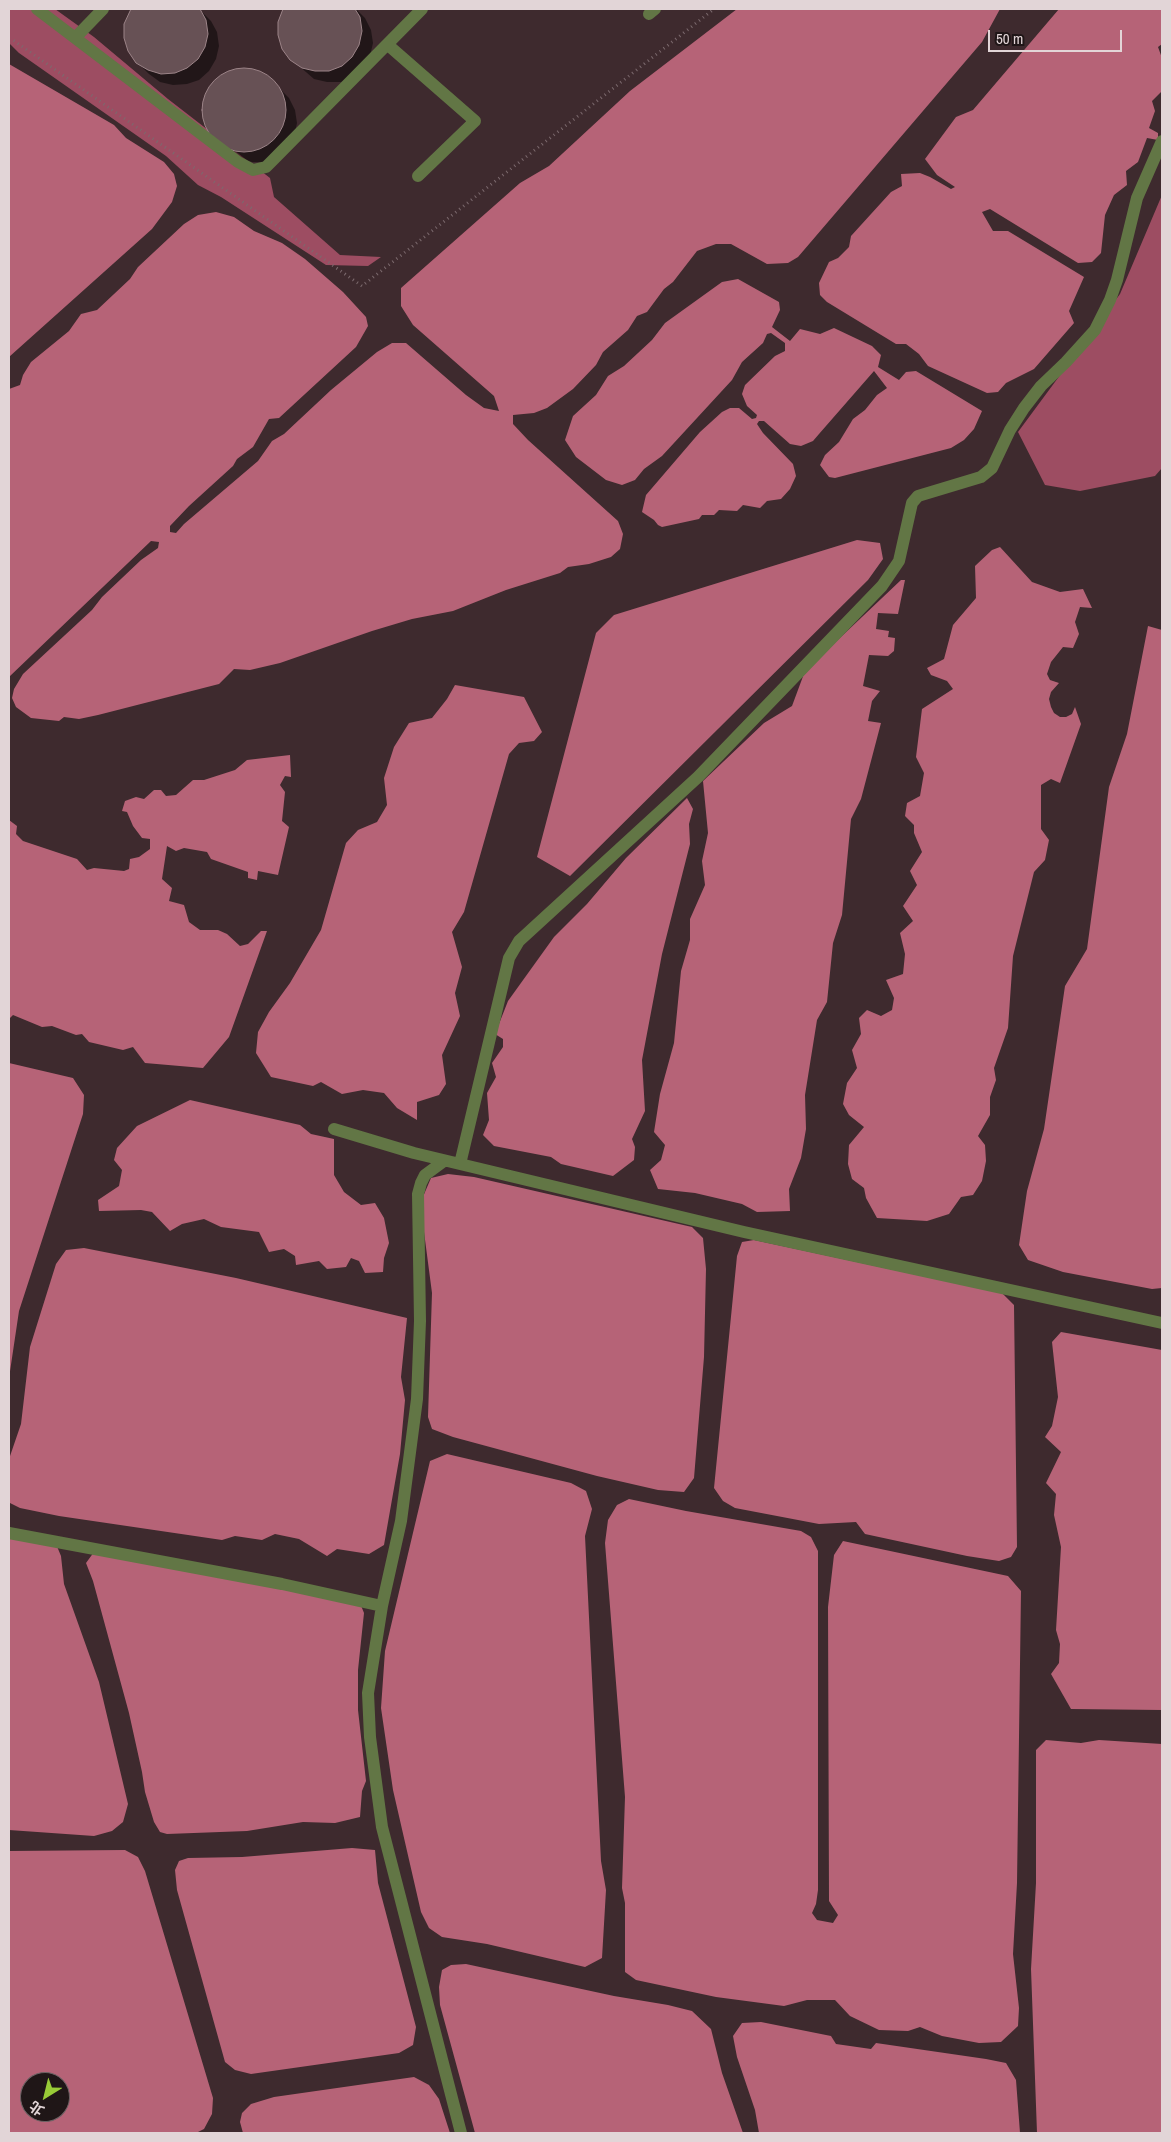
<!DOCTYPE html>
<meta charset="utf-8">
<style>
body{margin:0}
#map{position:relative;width:1171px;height:2142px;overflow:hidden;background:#3e2a2e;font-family:"Archivo Narrow","Noto Sans TC",sans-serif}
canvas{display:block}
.frame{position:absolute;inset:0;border:10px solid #e2d5d7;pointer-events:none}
.north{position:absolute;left:20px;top:2072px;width:50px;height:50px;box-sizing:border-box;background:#1f1617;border:1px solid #6d6264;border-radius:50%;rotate:216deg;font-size:14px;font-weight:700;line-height:20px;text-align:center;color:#e2d5d7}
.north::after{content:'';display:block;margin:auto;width:18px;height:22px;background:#98cb37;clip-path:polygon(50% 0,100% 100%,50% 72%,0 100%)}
.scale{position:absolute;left:988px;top:30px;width:134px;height:22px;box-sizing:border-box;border:2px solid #e2d5d7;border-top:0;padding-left:6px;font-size:15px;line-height:18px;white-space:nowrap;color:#e2d5d7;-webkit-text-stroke:4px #1f1617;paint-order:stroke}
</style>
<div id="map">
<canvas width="1171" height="2142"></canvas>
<div class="frame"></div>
<div class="north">北</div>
<div class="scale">50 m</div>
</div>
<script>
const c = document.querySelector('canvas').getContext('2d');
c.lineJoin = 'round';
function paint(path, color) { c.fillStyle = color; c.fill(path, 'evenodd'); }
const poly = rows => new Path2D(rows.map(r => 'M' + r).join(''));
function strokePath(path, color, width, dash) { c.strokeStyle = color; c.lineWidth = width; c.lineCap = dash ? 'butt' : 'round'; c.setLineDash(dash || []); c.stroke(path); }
paint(poly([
 [9,9,55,9,94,37,168,99,270,178,274,197,340,255,381,257,368,266,326,265,221,197,198,185,166,156,19,53,9,43],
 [1162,195,1162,468,1155,476,1080,491,1045,485,1018,432,1120,294]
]), '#9d4d62');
paint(poly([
 [737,9,1000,9,982,42,798,257,788,263,767,264,731,244,716,244,697,251,673,282,664,289,647,312,637,316,628,330,603,352,596,365,573,389,547,408,534,413,513,415,513,424,528,440,618,521,623,534,620,549,611,557,589,564,568,567,560,573,506,590,453,611,412,619,372,631,280,663,250,670,234,669,219,684,98,715,79,719,64,717,59,721,31,718,16,707,12,698,14,689,23,674,92,610,102,597,141,560,158,548,159,542,151,541,9,677,9,389,20,385,23,375,31,362,69,331,81,314,97,310,130,279,138,267,184,224,198,215,216,212,234,217,254,231,282,243,305,259,343,292,366,317,368,326,356,347,279,418,269,419,253,447,237,459,233,466,189,506,170,526,170,532,176,533,184,524,258,461,272,441,284,434,331,390,377,352,392,343,406,343,466,395,484,408,499,411,494,396,413,325,401,306,401,288,520,183,549,166,630,91],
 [1059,9,1162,9,1162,44,1158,47,1162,58,1162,91,1152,101,1155,111,1149,128,1158,133,1158,140,1147,138,1138,162,1126,171,1127,185,1114,195,1105,215,1101,253,1092,262,1078,263,990,209,982,212,993,231,1008,231,1084,277,1069,311,1074,323,1034,369,1006,383,998,392,987,393,928,366,919,354,906,344,896,344,827,302,820,295,819,283,829,262,838,258,849,247,851,236,891,192,902,186,901,174,920,173,930,177,951,189,955,187,937,175,925,159,956,117,973,110],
 [9,64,114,125,126,138,164,162,174,174,177,186,172,202,152,229,9,357],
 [738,279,779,302,780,310,772,327,790,341,800,329,820,334,834,328,872,346,881,355,878,367,899,380,906,372,916,371,982,411,974,429,964,440,951,448,835,478,829,477,820,465,825,455,839,442,853,419,865,410,877,395,887,388,874,371,819,434,813,441,801,446,790,444,764,421,759,421,757,424,763,433,793,464,796,476,790,489,781,499,767,501,760,508,743,505,737,511,719,510,714,515,702,515,699,519,662,527,658,525,654,520,642,512,646,495,700,432,722,412,730,408,739,408,752,419,756,418,757,415,747,406,742,394,745,385,775,356,785,351,785,343,771,333,767,334,763,343,742,362,732,380,662,456,644,469,635,480,622,485,606,480,576,457,565,440,573,416,596,395,608,376,624,366,652,340,665,323,722,282],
 [857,540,880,543,883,559,868,580,570,876,537,857,596,633,614,615],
 [1000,547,1032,582,1060,592,1083,589,1092,608,1080,607,1075,622,1079,634,1073,648,1063,647,1051,662,1047,674,1050,680,1059,683,1051,692,1049,699,1051,707,1054,713,1060,717,1066,717,1072,714,1075,707,1081,724,1060,783,1051,779,1041,785,1041,829,1049,840,1045,860,1034,872,1013,956,1008,1028,994,1068,996,1080,990,1097,990,1115,978,1136,985,1145,986,1161,982,1181,973,1195,961,1197,949,1214,927,1221,877,1218,866,1198,864,1188,852,1179,848,1164,849,1145,864,1127,849,1115,843,1104,847,1083,857,1068,852,1050,861,1034,859,1018,867,1010,881,1016,892,1010,894,998,886,980,903,974,905,954,900,933,913,921,903,906,917,885,910,871,922,852,914,833,914,825,905,816,907,803,920,796,924,773,916,757,922,709,953,689,947,681,931,675,927,668,944,659,953,625,976,598,975,566,992,550],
 [901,580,905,580,898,614,878,613,876,629,889,631,888,637,895,638,894,651,888,656,869,655,863,686,880,691,872,701,868,721,881,723,861,799,851,819,842,915,833,943,827,1002,817,1020,805,1095,806,1129,801,1158,789,1189,790,1211,757,1212,742,1204,695,1193,658,1189,650,1170,661,1160,665,1145,654,1132,660,1094,674,1043,681,971,690,940,690,919,705,885,702,861,708,833,703,781,764,723,792,706,805,671],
 [1148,626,1162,630,1162,1288,1152,1289,1063,1272,1028,1260,1019,1245,1027,1191,1044,1129,1065,986,1087,949,1109,787,1127,734],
 [455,685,524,697,542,732,534,741,519,743,509,754,464,912,452,932,462,967,455,993,460,1016,442,1055,446,1084,439,1095,417,1102,417,1120,397,1108,384,1093,363,1090,342,1094,321,1082,313,1086,271,1077,256,1053,258,1032,269,1012,290,983,321,930,346,843,358,830,377,822,387,805,384,778,394,747,409,723,432,718,447,699],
 [290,755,291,777,285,776,280,785,285,792,282,821,289,827,278,875,258,871,257,880,248,878,248,872,211,859,207,852,184,848,176,851,167,846,162,879,172,888,169,901,184,905,189,922,200,930,218,930,227,934,240,946,248,944,261,931,267,931,229,1037,203,1068,145,1063,133,1047,123,1050,89,1042,82,1034,76,1035,52,1026,42,1027,13,1015,9,1019,9,820,17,826,16,834,23,841,77,859,87,870,94,868,124,871,129,869,130,859,139,857,150,849,150,839,142,838,133,826,127,812,122,811,125,801,136,797,144,799,154,790,161,790,166,796,176,795,193,780,204,780,235,770,247,760],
 [687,798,693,809,689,824,690,844,662,954,642,1060,645,1111,632,1139,635,1147,634,1160,613,1176,561,1164,551,1157,494,1146,483,1135,489,1120,487,1093,496,1077,492,1063,503,1047,503,1039,495,1034,508,1001,554,937,587,904,626,858],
 [9,1063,73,1078,84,1095,83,1114,19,1311,9,1378],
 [190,1100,300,1125,311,1134,334,1139,334,1175,344,1192,361,1205,375,1203,384,1218,389,1243,384,1258,383,1272,365,1273,359,1261,351,1258,346,1267,327,1269,319,1261,296,1265,295,1256,284,1249,269,1252,259,1232,221,1227,204,1219,182,1224,170,1231,152,1212,141,1210,99,1211,98,1200,119,1186,122,1170,114,1160,117,1148,137,1126],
 [448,1174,474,1177,692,1227,703,1238,706,1269,704,1357,694,1478,684,1492,658,1490,597,1476,453,1437,432,1429,428,1417,432,1293,424,1232,422,1199,431,1178],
 [754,1240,1002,1293,1014,1305,1017,1547,1011,1557,999,1561,967,1556,865,1534,856,1522,819,1524,735,1508,723,1501,714,1488,737,1256,742,1242],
 [84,1248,236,1278,407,1318,401,1377,405,1400,400,1454,384,1545,369,1554,337,1549,327,1556,299,1539,275,1534,262,1540,235,1536,222,1540,59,1516,20,1508,10,1503,9,1459,21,1424,30,1347,56,1264,66,1250],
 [1061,1332,1162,1350,1162,1710,1071,1709,1051,1674,1059,1663,1060,1644,1056,1630,1061,1547,1054,1515,1056,1494,1046,1483,1061,1452,1045,1437,1052,1426,1058,1397,1052,1342],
 [447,1454,571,1483,586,1491,592,1509,585,1536,601,1861,606,1890,602,1958,585,1967,487,1944,442,1937,429,1928,421,1912,393,1790,381,1708,385,1651,430,1461],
 [629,1499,686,1511,801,1531,811,1537,818,1551,818,1890,816,1904,812,1913,817,1920,833,1923,838,1915,829,1901,828,1607,834,1555,843,1541,1008,1576,1021,1591,1017,1883,1013,1954,1019,2008,1018,2026,1001,2042,979,2043,942,2036,920,2027,908,2031,879,2030,850,2016,835,2000,807,2000,784,2006,716,1997,636,1980,625,1972,625,1903,622,1888,625,1797,605,1543,608,1520,617,1505],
 [9,1533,56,1544,61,1556,64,1584,99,1682,128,1804,123,1822,112,1831,94,1836,9,1830],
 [94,1552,360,1603,364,1613,358,1670,358,1710,366,1781,362,1791,360,1817,335,1823,303,1822,247,1831,167,1834,160,1832,154,1822,145,1792,142,1772,129,1713,93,1581,86,1563],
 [1046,1740,1081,1743,1099,1740,1162,1744,1162,2133,1037,2133,1031,1969,1036,1883,1036,1750],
 [352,1848,375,1850,378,1883,416,2027,413,2045,399,2053,251,2074,235,2070,225,2062,177,1890,175,1870,179,1861,188,1858,242,1857],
 [125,1850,138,1857,145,1871,213,2098,212,2114,204,2129,196,2133,9,2133,9,1851],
 [30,2082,60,2082,60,2112,30,2112],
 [466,1964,614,1996,668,2005,692,2011,711,2029,722,2073,743,2133,475,2133,440,2005,439,1987,442,1970,451,1965],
 [761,2022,831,2036,836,2044,871,2049,876,2043,986,2059,1006,2063,1016,2080,1020,2133,759,2133,755,2110,737,2057,733,2036,742,2023],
 [414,2077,429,2085,439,2099,450,2133,243,2133,240,2122,242,2113,251,2104,274,2097]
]), '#b66377');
paint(poly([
 [133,9,199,9,211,21,217,32,219,46,216,59,209,71,199,80,187,84,173,85,160,82,149,74,137,62,130,12],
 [284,9,356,9,365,18,371,30,373,43,370,56,353,77,341,82,327,82,314,79,291,59],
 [241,69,255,70,267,76,289,98,295,110,297,123,294,137,265,162,252,162,239,159,216,139,207,128,204,115,204,102,208,89,216,79,228,72]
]), '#0007');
const building = poly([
 [131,9,200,9,206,20,208,34,205,47,198,59,187,68,175,73,161,74,148,70,136,63,128,51,124,38,124,24,131,9],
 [283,9,355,9,360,17,362,31,359,45,352,57,342,66,329,71,315,71,302,68,290,60,282,49,278,35,278,22,283,9],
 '202 110a42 42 0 1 1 84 0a42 42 0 1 1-84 0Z'
]);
paint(building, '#675155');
strokePath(building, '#9c8488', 1);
strokePath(poly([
 [9,41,13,40,362,286,714,9]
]), '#7c6a6e', 3, [1, 4]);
strokePath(poly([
 [37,9,238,162,253,170,266,167,273,160,422,9],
 [649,14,655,9],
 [75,38,103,9],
 [388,45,475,121,418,176],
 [334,1129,414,1153,744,1232,1162,1323],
 [444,1161,425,1175,421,1183,418,1194,420,1321,417,1399,401,1521,382,1606,368,1693,370,1737,382,1827,461,2133],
 [460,1164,509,958,519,941,698,777,882,586,899,561,912,503,918,496,981,477,992,468,1010,430,1024,408,1041,386,1066,362,1095,330,1110,300,1117,280,1137,198,1162,141],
 [9,1533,282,1584,382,1606]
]), '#627645', 12);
</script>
